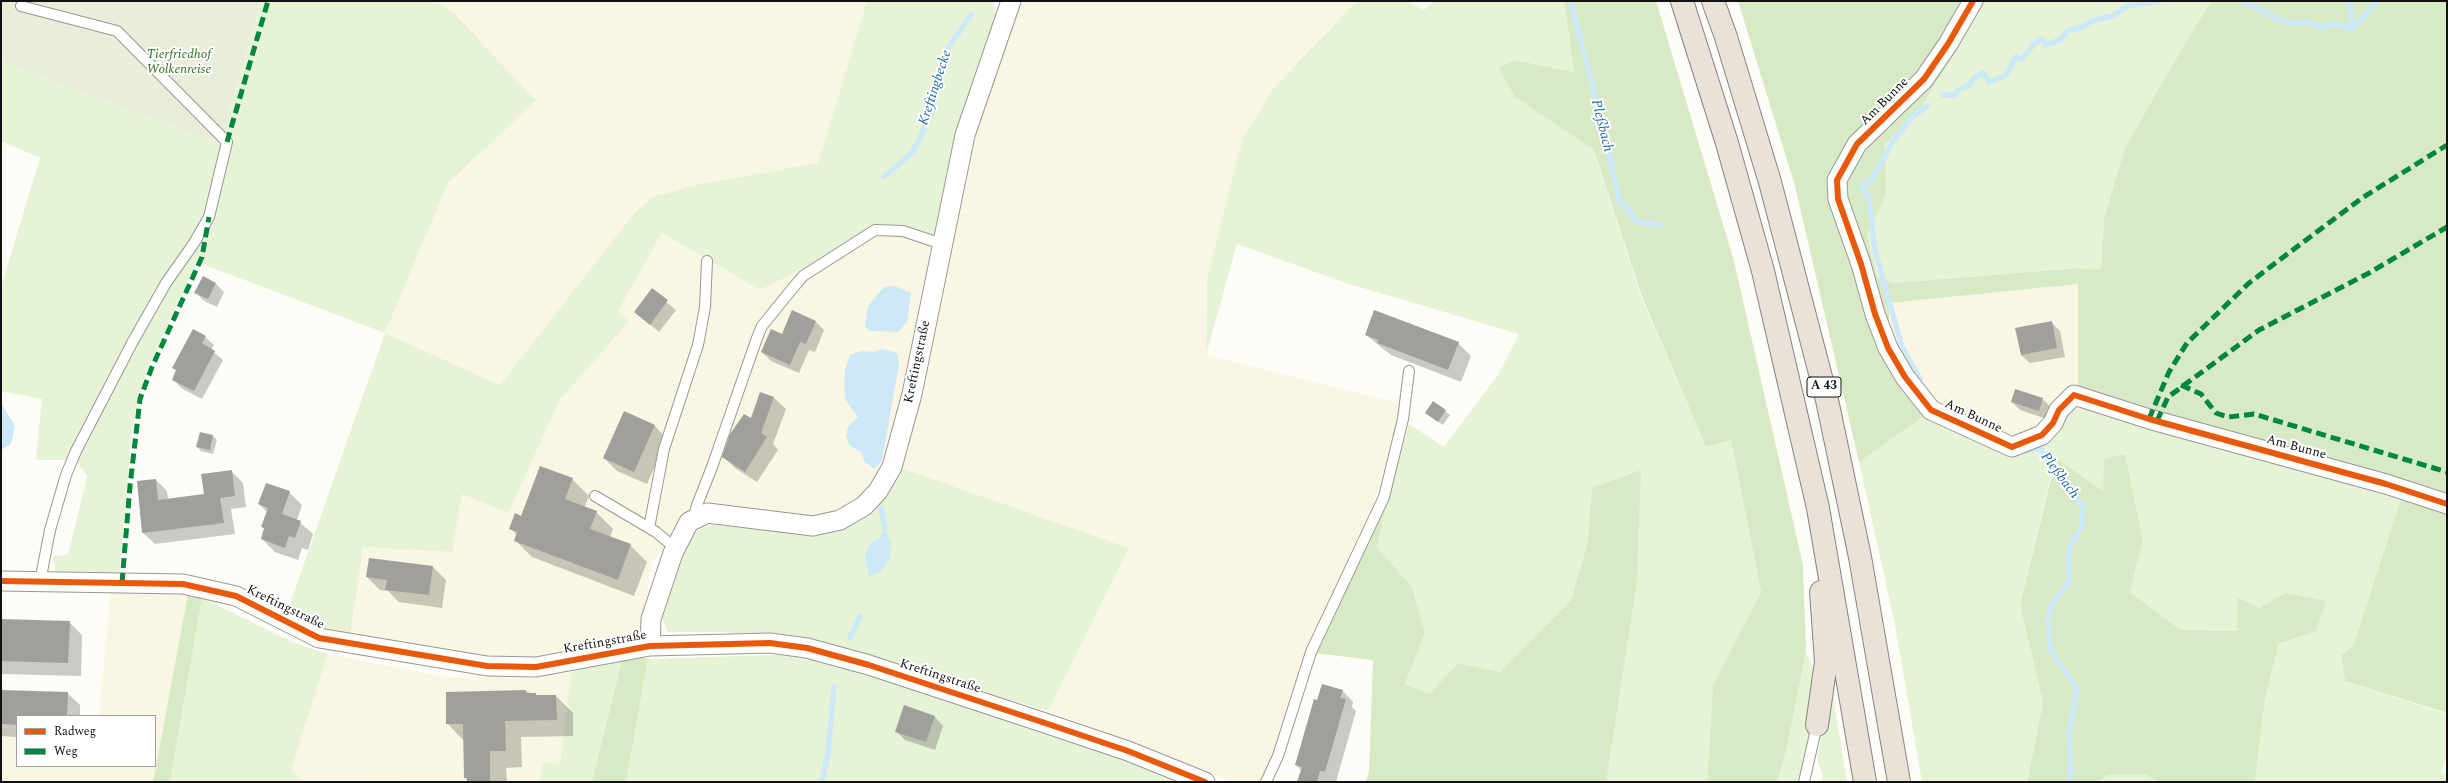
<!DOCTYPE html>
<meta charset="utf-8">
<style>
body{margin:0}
#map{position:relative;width:2448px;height:783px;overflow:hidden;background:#fdfcf7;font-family:Spectral,serif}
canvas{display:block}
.frame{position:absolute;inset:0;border:2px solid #111;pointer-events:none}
.legend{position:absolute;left:16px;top:715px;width:140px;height:52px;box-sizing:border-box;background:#fff;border:1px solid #a0a0a0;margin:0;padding:5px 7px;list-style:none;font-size:12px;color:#111}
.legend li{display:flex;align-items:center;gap:8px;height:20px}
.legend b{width:20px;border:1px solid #a0a0a0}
</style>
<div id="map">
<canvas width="2448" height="783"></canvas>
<div class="frame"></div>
<ul class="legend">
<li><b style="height:5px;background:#e8590c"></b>Radweg</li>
<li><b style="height:5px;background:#00873e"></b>Weg</li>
</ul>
</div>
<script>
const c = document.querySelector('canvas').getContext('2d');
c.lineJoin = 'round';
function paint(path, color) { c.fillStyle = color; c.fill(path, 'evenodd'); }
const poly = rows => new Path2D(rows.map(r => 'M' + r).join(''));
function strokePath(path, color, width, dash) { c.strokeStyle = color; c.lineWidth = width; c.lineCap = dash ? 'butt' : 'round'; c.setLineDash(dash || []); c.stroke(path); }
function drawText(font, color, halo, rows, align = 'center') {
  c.font = font + ' Spectral,serif'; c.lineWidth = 4; c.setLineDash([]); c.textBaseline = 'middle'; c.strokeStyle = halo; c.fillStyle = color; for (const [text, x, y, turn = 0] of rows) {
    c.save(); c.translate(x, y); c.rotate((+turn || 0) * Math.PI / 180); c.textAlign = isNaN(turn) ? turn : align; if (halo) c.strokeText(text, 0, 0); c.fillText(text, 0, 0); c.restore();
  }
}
paint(poly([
 [435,1,867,1,818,163,699,184,652,197,631,217,500,385,385,333,448,183,535,101,452,11],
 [1018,1,1357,1,1329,33,1207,279,1206,355,1403,404,1372,510,1304,654,1272,757,1259,782,1233,782,1048,711,1129,548,896,466,963,170],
 [881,223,936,236,910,393,875,490,837,517,686,517,652,563,640,632,573,653,534,663,491,660,350,636,363,547,451,552,462,494,507,513,562,398,629,321,618,311,662,233,760,290,829,256],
 [2078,284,2078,388,2050,422,2012,445,1934,408,1889,339,1889,303],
 [160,589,188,594,153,782,1,782,1,728,17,729,17,766,155,766,155,716,99,716,111,592,118,590],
 [328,654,446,677,532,678,571,672,560,764,543,761,539,782,301,780,291,770]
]), '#f9f7e4');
paint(poly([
 [262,1,435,1,452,11,536,101,448,183,385,333,500,385,631,217,652,197,699,184,818,163,867,1,993,1,996,18,936,236,881,223,829,256,760,290,662,233,618,311,629,321,562,398,540,393,561,398,508,513,462,494,452,552,363,547,350,637,285,618,385,333,197,262,147,370,138,399,132,429,119,577,56,576,53,556,68,555,87,476,75,460,36,460,42,399,1,391,1,287,40,158,1,141,1,62,220,144],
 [1357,1,1408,1,1424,10,1434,1,1564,1,1574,72,1515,60,1498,68,1515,97,1594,150,1641,297,1706,447,1731,440,1761,592,1713,685,1707,782,1606,782,1611,744,1592,488,1587,545,1571,600,1500,672,1458,663,1430,695,1405,684,1425,633,1412,587,1377,547,1389,495,1409,424,1444,447,1498,375,1519,334,1346,283,1237,244,1206,355,1207,279,1243,138,1273,89],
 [1985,1,2212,1,2193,30,2104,219,2101,271,2079,268,1893,283,1877,278,1867,234,1886,195,1885,144,1915,118],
 [2082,408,2118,420,2282,460,2402,496,2353,646,2341,655,2345,681,2447,714,2447,758,2441,772,2447,774,2447,782,2255,782,2265,700,2279,643,2316,632,2285,593,2259,608,2237,598,2237,631,2181,630,2130,592,2143,540,2125,455,2103,491,2055,458,2020,606,2043,702,2027,782,1922,782,1894,620,1859,462,1927,414,2012,450,2072,409],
 [896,466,1129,548,1048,711,789,638,724,632,668,632,660,614,691,535,704,527,722,522,839,524],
 [202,598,297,644,328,654,291,770,305,782,170,782],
 [624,652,592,782,539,782,543,761,560,764,571,672],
 [1806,652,1816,674,1814,717,1804,764,1797,782,1776,782,1787,742],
 [805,654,1040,731,1183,782,626,782,648,659],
 [1831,683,1847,782,1822,782,1823,776,1817,759],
 [2144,774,2160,782,2100,782,2107,775]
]), '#e7f3d7');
paint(poly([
 [1564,1,1656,1,1734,261,1803,565,1806,652,1787,746,1777,782,1707,782,1713,685,1761,592,1731,440,1706,447,1642,297,1594,150,1515,97,1498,68,1515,60,1574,72],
 [1738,1,1985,1,1915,118,1885,144,1886,195,1867,234,1877,277,1893,283,2079,268,2101,270,2104,219,2125,148,2193,30,2212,1,2447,1,2447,499,2078,388,2078,284,1889,303,1889,339,1927,414,1859,462,1795,186],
 [2125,454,2143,540,2130,592,2181,630,2237,631,2237,597,2259,608,2285,593,2326,601,2316,632,2279,643,2265,700,2255,782,2160,782,2144,774,2107,775,2100,782,2027,782,2043,702,2020,606,2056,458,2103,491,2104,459],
 [1641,470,1637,581,1606,782,1366,782,1369,772,1373,660,1314,653,1389,495,1377,547,1412,587,1425,633,1405,684,1430,694,1458,663,1500,672,1571,600,1587,545,1592,488],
 [2402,496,2447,514,2447,713,2345,681,2341,655,2353,646],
 [188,594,202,598,170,782,153,782],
 [624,652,648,659,626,782,592,782]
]), '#d8eac5');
paint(poly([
 [1,1,262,1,220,144,1,62]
]), '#e9eedb');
paint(poly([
 [895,286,911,293,907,322,898,332,870,331,865,327,868,306,884,287],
 [882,349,894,352,898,355,899,364,882,460,875,469,865,462,861,452,850,446,846,436,848,427,858,417,846,401,844,387,845,368,850,355,861,351,873,352],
 [1,403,15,426,11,444,1,450],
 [885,528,891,544,890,559,880,572,869,577,865,559,866,553,870,544,879,538]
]), '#cde8f7');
paint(poly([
 [203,278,216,284,224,292,217,307,204,301,196,293],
 [652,290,676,310,659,332,635,312],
 [815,321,824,330,815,352,809,350,799,373,771,361,762,352,782,335],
 [2051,322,2060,331,2065,357,2030,363,2021,355],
 [1366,335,1458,343,1471,356,1461,382,1391,355],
 [205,337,214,345,211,350,223,360,202,399,181,388,173,379,177,371,174,368],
 [761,393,774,398,786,409,773,444,778,450,757,482,735,468,724,457,751,420],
 [2042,399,2051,407,2047,419,2020,410,2012,402],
 [1433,402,1450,415,1443,425,1431,417],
 [624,413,655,426,667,439,647,484,617,471,604,458],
 [213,436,217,440,213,454,201,451,197,447],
 [231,471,243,483,246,507,231,509,235,534,155,544,143,533,139,482,156,480,167,491,168,500,205,495],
 [572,479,589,496,584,508,596,512,613,529,610,537,630,545,647,562,634,596,532,557,515,540,517,535,510,528,522,517],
 [289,492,302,505,297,520,313,534,308,550,302,548,298,560,275,552,262,539,265,530,263,527,268,513,259,504],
 [433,567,446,580,442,608,399,602,388,591,380,590,367,577],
 [1,620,69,622,82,635,81,676,1,674],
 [1342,690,1353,702,1352,707,1356,711,1336,782,1299,782,1302,771,1296,765,1318,701],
 [1,691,67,693,80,705,80,716,17,716,17,737,1,736],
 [526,691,537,696,556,696,573,713,573,736,521,737,522,767,506,768,507,782,468,782,465,777,464,741,447,723],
 [905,707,935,717,943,726,935,750,905,740,896,731]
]), '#0003');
strokePath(poly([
 [1571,1,1609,152,1619,200,1638,222,1661,225],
 [2242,1,2287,23,2310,22,2321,28,2334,24,2353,29,2378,1],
 [2349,1,2353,29],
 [1943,95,1955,95,1959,90,1970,85,1974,78,1983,73,1990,82,2006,75,2016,57,2022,59,2034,44,2041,39,2047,45,2061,39,2068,30,2081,28,2092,21,2113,16,2127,6,2160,1],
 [884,177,913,152,932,112,945,52,971,15],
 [1920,379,1902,347,1875,250,1869,198,1861,186,1871,181,1892,143,1912,117,1927,106],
 [2022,451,2041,449,2058,477,2083,507,2082,526,2069,548,2069,582,2053,602,2048,618,2050,649,2077,689,2069,732,2071,782],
 [881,508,885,528],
 [850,638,860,616],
 [822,782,828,753,834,687]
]), '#cde8f7', 5.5);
paint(poly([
 [203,276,216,283,208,299,194,293],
 [652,288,668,300,650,325,634,312],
 [792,310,816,321,806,344,800,342,790,365,761,352,771,329,782,334],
 [1374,310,1459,342,1448,370,1377,343,1378,340,1365,335],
 [2052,321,2057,348,2021,355,2015,328],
 [193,329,206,336,202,343,215,351,194,391,172,380,176,370,172,368],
 [2015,389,2043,398,2039,411,2011,402],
 [760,392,774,397,761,433,767,437,745,472,722,457,730,434,744,414,751,418],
 [1433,401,1446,410,1438,422,1425,413],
 [624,411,655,425,634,472,603,458],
 [200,432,213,435,210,450,196,447],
 [540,466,573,478,565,499,597,511,590,529,631,544,618,580,514,541,517,532,509,529,515,513,521,516],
 [232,470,235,496,220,498,224,523,142,533,137,481,156,479,158,500,204,494,201,474],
 [266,483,290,491,282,514,301,521,295,538,289,536,285,548,261,539,264,528,261,527,268,508,258,504],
 [369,558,433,566,429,595,385,590,387,580,366,577],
 [1,619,70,621,68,663,1,661],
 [1322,684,1343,690,1340,698,1346,699,1325,772,1320,771,1317,782,1297,782,1302,767,1295,765,1314,699,1317,700],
 [1,690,68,692,67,716,17,716,17,725,1,724],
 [526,690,526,693,536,693,536,695,556,695,557,720,505,721,506,751,490,751,490,782,467,782,467,778,464,778,463,724,446,724,446,692],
 [904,705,935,716,926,742,895,732]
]), '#a19f9c');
const service = poly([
 [21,6,117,31,227,142,209,217,194,243,166,283,132,343,76,451,66,475,50,530,40,582],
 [595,496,656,532,675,548],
 [693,520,697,505,712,467,757,338,762,326,792,289,803,276,875,230,903,231,942,244],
 [649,528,664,449,698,345,705,307,707,261],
 [1266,782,1278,756,1311,652,1384,497,1403,419,1409,371],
 [1804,782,1817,725]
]);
const minor = poly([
 [1973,1,1948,44,1924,79,1857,144,1837,180,1838,199,1861,264,1875,314,1888,348,1905,377,1931,410,2012,447,2042,435,2053,423,2059,410,2074,395,2149,419,2386,484,2447,504],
 [1,581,183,584,236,596,319,638,487,666,536,667,650,646,770,643,807,648,869,665,1045,723,1128,751,1205,782],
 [650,646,651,619,673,553,689,522,707,513,813,526,840,520,864,506,878,491,892,467,912,394,965,135,1011,1]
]);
const motorway = poly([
 [1682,1,1727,143,1763,271,1818,508,1865,782],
 [1713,1,1726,37,1770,182,1827,400,1860,557,1899,782],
 [1817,725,1826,662,1821,592]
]);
strokePath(service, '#979795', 12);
strokePath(minor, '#979795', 21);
strokePath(motorway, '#858482', 24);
strokePath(service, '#fffffe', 10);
strokePath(minor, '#fffffe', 19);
strokePath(motorway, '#eae1d8', 22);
strokePath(poly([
 [227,142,268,1],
 [2181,385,2201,394,2216,413,2228,417,2254,414,2447,472],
 [2149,419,2169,372,2187,343,2249,283,2362,198,2447,145],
 [2157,421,2168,397,2259,330,2369,273,2447,227],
 [122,583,130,486,140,399,152,367,202,257,209,217]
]), '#00873e', 5, [10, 5]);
strokePath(poly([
 [1973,1,1948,44,1924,79,1857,144,1837,180,1838,199,1861,264,1875,314,1888,348,1905,377,1931,410,2012,447,2042,435,2053,423,2059,410,2074,395,2149,419,2386,484,2447,504],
 [1,581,183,584,236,596,319,638,487,666,536,667,650,646,770,643,807,648,869,665,1045,723,1128,751,1205,782]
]), '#e8590c', 6);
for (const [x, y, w] of [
 [1824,387,34]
]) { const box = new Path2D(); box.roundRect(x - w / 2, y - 10, w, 20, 3); c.fillStyle = '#fff'; c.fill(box); strokePath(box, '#111', 1); }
drawText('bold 12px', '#111', null, [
 ["A 43",1824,387]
]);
drawText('italic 13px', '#2f6b1f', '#fff', [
 ["Tierfriedhof",179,55],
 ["Wolkenreise",179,70]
]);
drawText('13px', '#111', '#fff', [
 ["Am Bunne",1885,102,-45],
 ["Kreftingstraße",918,362,-78],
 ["Am Bunne",1973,417,25],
 ["Am Bunne",2296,448,15],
 ["Kreftingstraße",285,608,26],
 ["Kreftingstraße",605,643,-10],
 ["Kreftingstraße",940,677,18]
]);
drawText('italic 14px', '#1768a6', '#fff', [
 ["Kreftingbecke",936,88,-72],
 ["Pleßbach",1601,126,76],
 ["Pleßbach",2059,476,53]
]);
</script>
